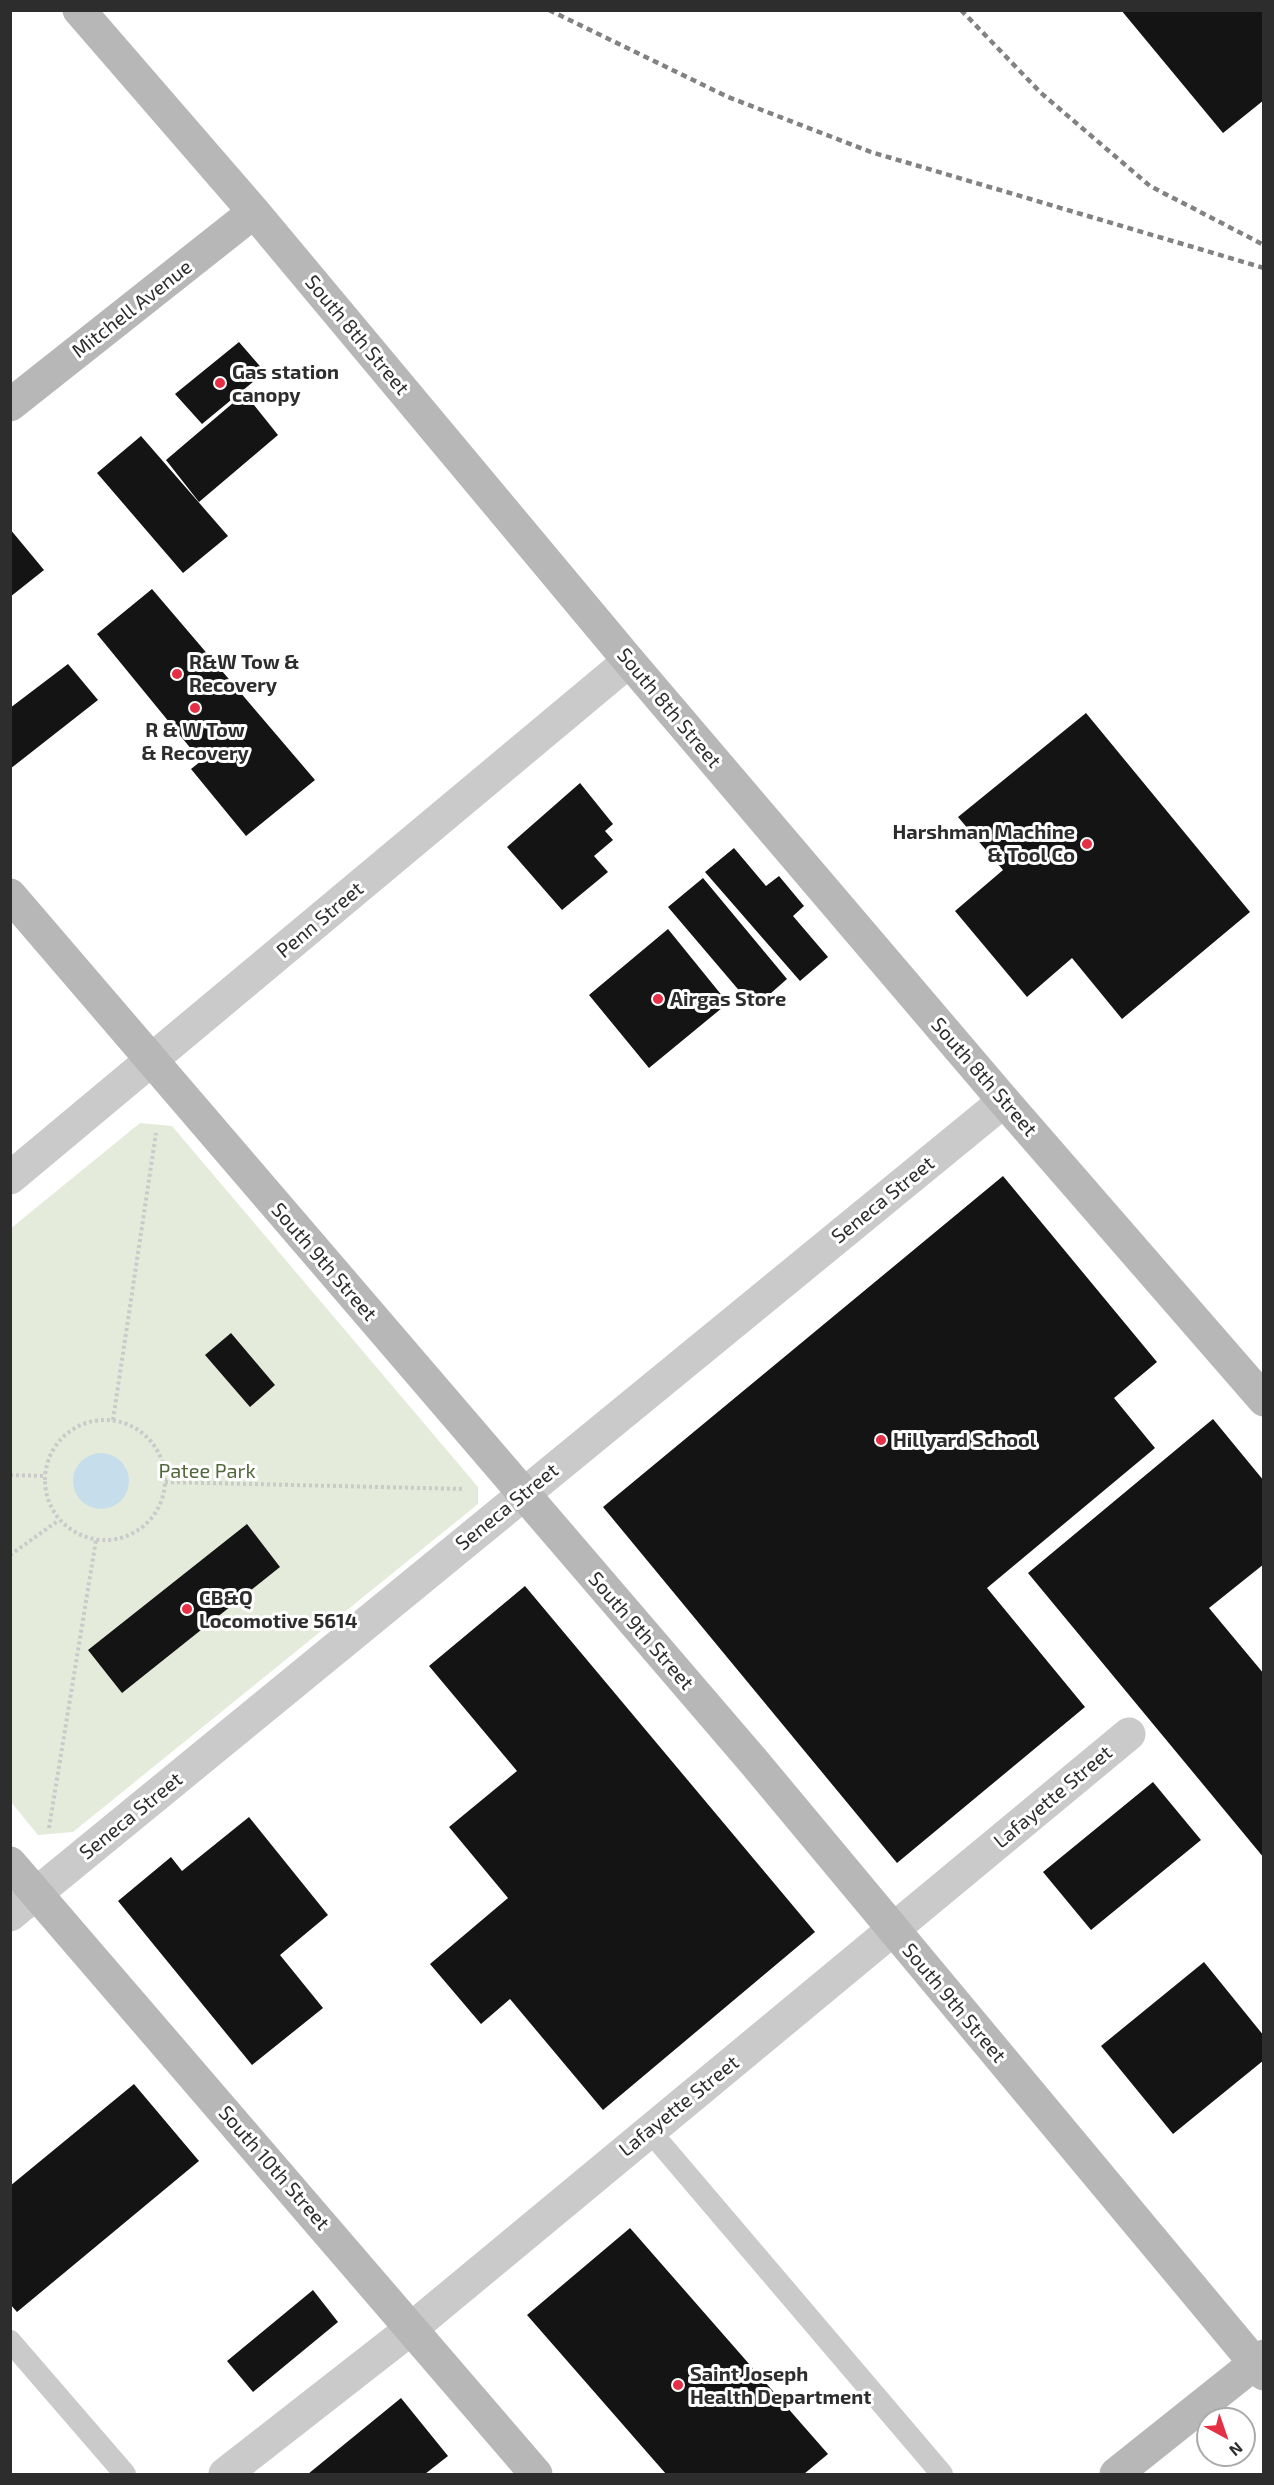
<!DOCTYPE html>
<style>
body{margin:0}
#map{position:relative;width:1274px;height:2485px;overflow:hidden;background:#fff;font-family:"Exo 2",sans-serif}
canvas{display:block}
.frame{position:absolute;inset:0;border:12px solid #2d2d2d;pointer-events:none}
.north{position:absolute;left:1196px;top:2407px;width:60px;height:60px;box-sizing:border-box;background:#fff;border:2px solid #ababab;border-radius:50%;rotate:140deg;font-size:16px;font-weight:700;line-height:24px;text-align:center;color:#2d2d2d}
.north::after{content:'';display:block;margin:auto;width:21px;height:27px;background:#e42f44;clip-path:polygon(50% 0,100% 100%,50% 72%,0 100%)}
</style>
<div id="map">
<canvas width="1274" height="2485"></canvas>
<div class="frame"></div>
<div class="north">N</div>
</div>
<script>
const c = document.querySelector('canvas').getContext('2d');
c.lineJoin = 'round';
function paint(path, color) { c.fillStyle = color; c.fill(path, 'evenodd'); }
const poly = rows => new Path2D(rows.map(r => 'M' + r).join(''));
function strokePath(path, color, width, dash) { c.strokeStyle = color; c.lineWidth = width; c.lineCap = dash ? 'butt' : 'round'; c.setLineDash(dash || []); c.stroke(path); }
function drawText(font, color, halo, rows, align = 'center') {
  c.font = font + ' "Exo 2",sans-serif'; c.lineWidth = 6; c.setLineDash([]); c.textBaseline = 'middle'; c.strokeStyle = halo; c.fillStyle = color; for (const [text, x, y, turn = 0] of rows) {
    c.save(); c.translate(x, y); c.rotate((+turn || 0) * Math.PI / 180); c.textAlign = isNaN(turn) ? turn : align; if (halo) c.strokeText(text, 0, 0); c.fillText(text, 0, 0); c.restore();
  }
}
paint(poly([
 [140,1123,172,1126,478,1487,478,1504,73,1832,38,1835,11,1802,10,1229]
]), '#e4ebda');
paint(poly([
 '73 1481a28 28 0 1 1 56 0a28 28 0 1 1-56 0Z'
]), '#c6deeb');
paint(poly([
 [1121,10,1264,10,1264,100,1223,133],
 [239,342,265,372,202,424,175,394],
 [233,403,254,405,278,435,199,502,166,460],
 [141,436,228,536,183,573,97,473],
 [10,529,44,570,10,597],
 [152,589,315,780,246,836,191,769,201,761,97,634],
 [68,664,98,700,10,769,10,708],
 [1086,713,1250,912,1122,1019,1072,958,1027,997,955,911,1003,870,958,817],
 [580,783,613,824,605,831,613,840,594,856,608,872,562,910,507,847],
 [734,848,766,886,779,876,804,906,793,916,828,957,800,981,705,872],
 [703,878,787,979,754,1008,668,907],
 [668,929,728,1003,649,1068,589,995],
 [1003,1176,1157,1362,1114,1398,1155,1448,987,1588,1085,1707,897,1863,603,1507],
 [231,1333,275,1385,250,1407,205,1355],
 [1213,1419,1264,1481,1264,1564,1209,1608,1264,1674,1264,1858,1028,1573],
 [247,1524,280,1567,122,1693,88,1650],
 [525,1586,815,1932,603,2110,510,1999,481,2024,430,1964,508,1898,449,1827,517,1771,429,1666],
 [1153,1782,1201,1840,1091,1930,1043,1872],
 [249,1817,328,1915,280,1955,323,2008,252,2065,118,1901,171,1857,182,1871],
 [1204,1962,1264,2036,1264,2060,1173,2134,1101,2046],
 [134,2084,199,2161,17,2312,10,2304,10,2186],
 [630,2228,828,2454,804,2474,666,2474,527,2315],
 [313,2290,338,2322,253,2392,227,2361],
 [401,2398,448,2456,425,2474,308,2474]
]), '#141414');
strokePath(poly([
 [113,1420,156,1133],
 '45 1480a60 60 0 1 1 120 0a60 60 0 1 1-120 0Z',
 [10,1475,45,1476],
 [165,1482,465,1489],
 [10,1555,59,1520],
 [49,1828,96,1540]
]), '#cacaca', 4, [3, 3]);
strokePath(poly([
 [649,2130,942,2474],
 [10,2341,125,2474]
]), '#cacaca', 22);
strokePath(poly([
 [10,1178,629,661],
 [10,1915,1004,1101],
 [225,2474,412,2328,1129,1734]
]), '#cacaca', 33);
strokePath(poly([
 [79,10,254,212,629,661,1004,1101,1264,1400],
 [10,405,254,212],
 [10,895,754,1762,1264,2374],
 [10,1863,536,2474],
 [1116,2474,1264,2356]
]), '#b7b7b7', 33);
strokePath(poly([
 [549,10,728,97,871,152,1264,268],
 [961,10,1041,93,1150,186,1264,245]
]), '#828282', 4.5, [6, 4.5]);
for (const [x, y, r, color] of [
 [220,383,6,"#e42f44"],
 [177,674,6,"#e42f44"],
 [195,708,6,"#e42f44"],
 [1087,844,6,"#e42f44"],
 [658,999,6,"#e42f44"],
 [881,1440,6,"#e42f44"],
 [187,1609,6,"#e42f44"],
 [678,2385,6,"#e42f44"]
]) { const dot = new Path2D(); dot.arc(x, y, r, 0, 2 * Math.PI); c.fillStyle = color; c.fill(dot); strokePath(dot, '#fff', 2); }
drawText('20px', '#2d2d2d', '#fff', [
 ["Mitchell Avenue",132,309,-38],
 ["South 8th Street",357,335,50],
 ["South 8th Street",669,708,50],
 ["Penn Street",320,920,-40],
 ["South 8th Street",984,1077,49],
 ["Seneca Street",883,1200,-39],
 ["South 9th Street",324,1262,49],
 ["Seneca Street",507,1507,-39],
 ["South 9th Street",641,1631,49],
 ["Lafayette Street",1053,1797,-40],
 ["Seneca Street",131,1816,-39],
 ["South 9th Street",954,2003,50],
 ["Lafayette Street",679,2106,-39],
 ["South 10th Street",274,2168,49]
]);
drawText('bold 20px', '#2d2d2d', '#fff', [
 ["Gas station",232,372],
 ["canopy",232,395],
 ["R&W Tow &",189,662],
 ["Recovery",189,685],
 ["R & W Tow",195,730,"center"],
 ["& Recovery",195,753,"center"],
 ["Harshman Machine",1075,832,"right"],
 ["& Tool Co",1075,855,"right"],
 ["Airgas Store",670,999],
 ["Hillyard School",893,1440],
 ["CB&Q",199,1598],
 ["Locomotive 5614",199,1621],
 ["Saint Joseph",690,2374],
 ["Health Department",690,2397]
], 'left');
drawText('20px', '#52683b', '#fff', [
 ["Patee Park",207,1471]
]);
</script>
